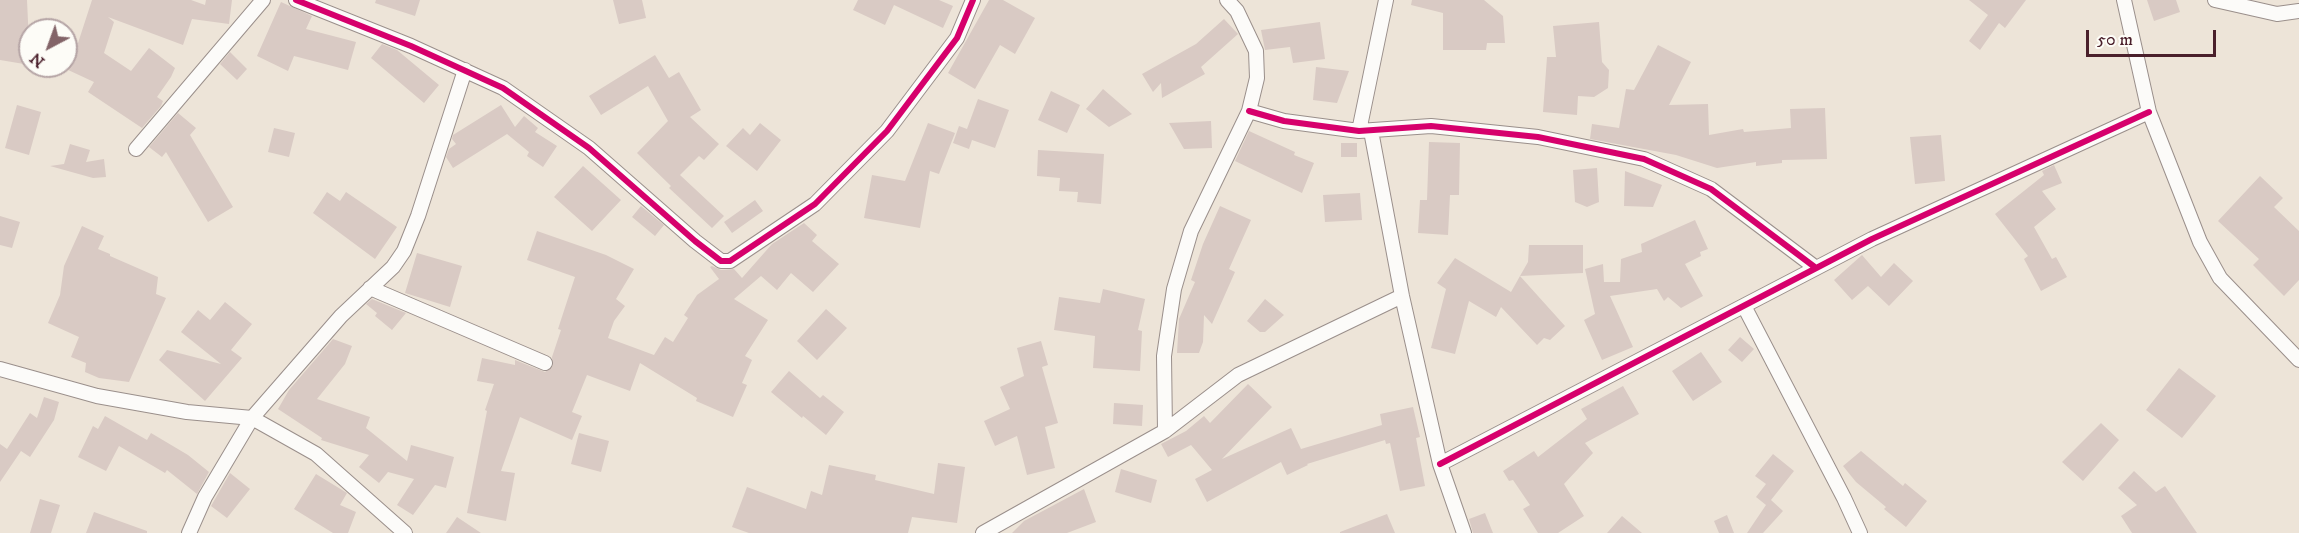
<!DOCTYPE html>
<style>
body{margin:0}
#map{position:relative;width:2299px;height:533px;overflow:hidden;background:#ede4d8;font-family:"IM FELL DW Pica",serif}
canvas{display:block}
.north{position:absolute;left:18px;top:18px;width:60px;height:60px;box-sizing:border-box;background:#fdfcf7;border:2px solid #b5a4a5;border-radius:50%;rotate:221deg;font-size:16px;font-weight:700;line-height:24px;text-align:center;color:#4a1f2b}
.north::after{content:'';display:block;margin:auto;width:21px;height:27px;background:#836468;clip-path:polygon(50% 0,100% 100%,50% 72%,0 100%)}
.scale{position:absolute;left:2086px;top:30px;width:130px;height:27px;box-sizing:border-box;border:3px solid #4a1f2b;border-top:0;padding-left:8px;font-size:18px;line-height:21px;white-space:nowrap;color:#4a1f2b;-webkit-text-stroke:4px #fdfcf7;paint-order:stroke}
</style>
<div id="map">
<canvas width="2299" height="533"></canvas>
<div class="north">N</div>
<div class="scale">50 m</div>
</div>
<script>
const c = document.querySelector('canvas').getContext('2d');
c.lineJoin = 'round';
function paint(path, color) { c.fillStyle = color; c.fill(path, 'evenodd'); }
const poly = rows => new Path2D(rows.map(r => 'M' + r).join(''));
function strokePath(path, color, width, dash) { c.strokeStyle = color; c.lineWidth = width; c.lineCap = dash ? 'butt' : 'round'; c.setLineDash(dash || []); c.stroke(path); }
paint(poly([
 [0,0,27,0,30,65,0,60],
 [92,0,191,0,205,5,206,0,232,0,229,24,192,19,183,45,108,17,114,22,104,53,131,71,149,48,175,68,171,77,157,97,163,101,161,106,142,128,88,92,94,82,66,69,66,38,78,43],
 [376,0,420,0,415,16,375,3],
 [613,0,642,0,646,18,619,24],
 [858,0,939,0,953,6,943,28,894,5,885,25,853,10],
 [989,0,1003,0,1035,18,1015,54,1000,45,975,89,948,73],
 [1412,0,1484,0,1503,16,1505,43,1487,43,1486,50,1443,50,1443,13,1411,5],
 [1969,0,2026,0,2005,28,1999,23,1980,50,1969,41,1988,15],
 [2147,0,2176,0,2180,12,2154,21],
 [281,2,312,16,306,29,356,42,348,70,294,56,288,71,257,56],
 [1224,19,1238,34,1201,67,1205,74,1162,98,1161,83,1153,92,1142,74,1196,44],
 [1320,22,1325,59,1293,63,1290,47,1265,50,1261,30],
 [1599,22,1602,62,1609,70,1608,88,1594,97,1578,96,1577,115,1543,112,1547,57,1556,57,1553,26],
 [382,44,397,50,439,85,424,103,371,58],
 [1658,45,1691,62,1669,105,1708,104,1709,135,1743,129,1744,132,1791,128,1790,109,1825,108,1827,159,1782,160,1782,163,1756,166,1756,162,1717,168,1676,155,1590,139,1592,124,1619,128,1626,89,1634,90],
 [230,52,247,69,237,80,220,64],
 [655,55,669,78,679,72,701,110,690,117,719,144,704,160,699,156,680,175,724,216,712,228,669,188,671,186,637,153,668,121,648,86,601,115,589,96],
 [1316,67,1349,71,1337,103,1313,100],
 [1103,89,1132,114,1109,127,1086,109],
 [1051,91,1080,105,1067,133,1038,120],
 [978,99,1009,110,995,148,972,140,969,149,953,143,959,126,967,129],
 [17,105,41,112,29,155,5,148],
 [501,105,515,127,524,116,538,128,535,132,557,146,543,167,527,156,529,152,507,134,453,168,446,157,449,149,456,144,452,139,453,135],
 [178,113,196,128,190,135,233,207,208,222,166,152,162,157,149,147],
 [1211,121,1212,148,1184,149,1169,123],
 [760,123,781,140,757,171,726,146,743,128,750,135],
 [928,123,955,133,939,174,930,171,920,228,864,218,872,175,905,181],
 [274,128,295,133,289,157,268,152],
 [1249,131,1295,152,1294,155,1314,163,1302,193,1235,161],
 [1941,135,1945,181,1915,184,1910,137],
 [1429,142,1460,143,1459,195,1450,195,1448,235,1418,233,1420,200,1427,200],
 [1341,143,1357,143,1357,157,1341,157],
 [70,144,90,150,86,162,104,159,106,177,93,178,50,166,64,164],
 [1038,150,1104,154,1101,204,1077,202,1078,192,1059,191,1060,178,1037,176],
 [2054,165,2062,183,2042,191,2056,209,2034,227,2052,259,2056,257,2067,277,2041,291,2024,259,2028,256,1995,214,2044,175,2042,171],
 [583,166,621,200,592,231,554,197],
 [1597,168,1599,202,1587,207,1575,202,1573,170],
 [1625,171,1662,185,1653,207,1624,206],
 [2260,176,2283,198,2274,207,2299,231,2299,280,2284,296,2253,265,2259,259,2218,221],
 [327,192,340,201,346,192,397,227,375,259,313,213],
 [1360,193,1362,220,1325,222,1323,195],
 [755,200,763,211,732,233,724,222],
 [641,206,664,225,655,236,632,217],
 [1220,206,1251,220,1229,269,1235,272,1212,324,1204,315,1203,342,1199,353,1177,353,1179,319,1195,282,1191,280,1203,244],
 [0,216,20,222,12,248,0,245],
 [1695,220,1708,249,1700,252,1701,256,1685,264,1703,296,1681,308,1668,297,1664,301,1657,289,1610,296,1633,347,1602,360,1584,320,1595,314,1585,269,1603,264,1604,282,1620,282,1621,259,1642,252,1641,244],
 [804,223,817,235,812,241,839,264,813,292,791,273,777,290,761,276,734,299,768,320,745,356,752,360,742,383,747,385,733,417,696,401,697,398,640,363,630,391,587,375,572,412,582,416,572,440,520,417,501,471,515,473,506,521,467,513,487,411,485,410,494,384,477,381,482,358,515,365,515,360,545,372,553,366,552,357,561,330,558,329,575,277,527,260,537,231,606,255,634,269,616,299,625,306,614,321,608,338,654,355,665,337,673,342,688,318,684,315,697,295,719,279,710,267,712,266,721,270,734,269,742,278,772,244],
 [82,226,104,236,98,249,110,254,110,256,158,277,156,294,166,298,129,382,99,378,85,372,86,363,71,357,79,337,48,323,60,295,64,266],
 [1529,245,1583,245,1583,273,1520,276,1528,262],
 [417,253,462,266,450,307,405,293],
 [1862,255,1881,277,1894,263,1913,281,1889,306,1868,286,1852,300,1834,280],
 [1455,258,1511,292,1520,276,1565,326,1550,340,1544,338,1537,345,1501,307,1496,317,1469,301,1455,354,1431,348,1446,289,1437,283],
 [1103,289,1145,299,1138,330,1142,331,1140,371,1093,368,1095,336,1054,330,1059,297,1100,303],
 [372,299,406,313,392,330,375,316,377,313,366,304],
 [1265,299,1284,315,1265,332,1260,332,1247,321],
 [225,302,252,324,231,350,242,358,205,401,159,360,167,350,221,364,181,332,198,310,210,320],
 [826,309,847,328,817,360,797,341],
 [1740,337,1754,349,1742,362,1728,350],
 [333,339,352,346,345,364,317,399,370,417,366,428,407,461,411,445,454,457,446,488,435,485,413,515,397,505,414,479,388,472,379,483,359,467,369,455,321,440,322,438,278,409,289,390],
 [1041,341,1048,365,1042,367,1058,423,1045,427,1055,468,1027,475,1017,436,995,446,984,421,1010,409,1000,387,1024,376,1017,348],
 [1701,352,1722,382,1693,401,1672,371],
 [2179,368,2216,396,2182,438,2146,410],
 [789,371,820,398,823,395,844,412,826,435,803,416,802,418,771,392],
 [1248,384,1272,407,1222,459,1291,428,1301,449,1382,425,1380,414,1413,407,1420,437,1416,438,1425,486,1400,491,1390,443,1386,444,1385,440,1307,464,1308,465,1287,475,1281,462,1207,502,1195,479,1212,470,1191,445,1168,457,1161,444,1186,431,1204,416,1210,423],
 [1623,386,1639,414,1585,443,1593,453,1564,484,1584,516,1558,533,1538,533,1523,509,1530,505,1513,480,1509,481,1503,471,1534,451,1538,457,1587,419,1581,409],
 [44,397,59,402,54,420,30,457,21,451,0,482,0,444,7,449,30,413,37,418],
 [1114,403,1143,405,1142,426,1113,424],
 [105,416,147,440,151,433,188,455,209,472,197,494,167,470,165,473,119,446,106,471,78,457,93,426,98,429],
 [2101,423,2119,440,2083,481,2062,462],
 [579,433,609,441,601,472,571,464],
 [1861,451,1903,486,1905,483,1927,501,1906,527,1884,509,1886,507,1856,482,1843,466],
 [1773,454,1794,471,1771,500,1783,511,1763,533,1747,533,1766,505,1756,497,1766,484,1755,476],
 [938,463,965,467,957,523,912,517,908,533,749,533,732,527,747,487,806,509,811,491,822,495,829,465,876,475,875,480,934,494],
 [1121,469,1157,480,1151,503,1115,492],
 [2134,471,2156,492,2165,486,2197,533,2132,533,2121,516,2137,505,2118,488],
 [230,473,250,489,227,518,211,506],
 [316,474,347,493,340,505,356,512,348,533,333,533,294,509],
 [1084,489,1096,522,1067,533,1012,533,1024,521],
 [40,499,60,505,51,533,30,533],
 [94,512,147,531,147,533,86,533],
 [1485,513,1493,533,1473,533,1469,519],
 [1387,514,1395,533,1340,533,1340,532],
 [1727,515,1734,533,1719,533,1714,521],
 [1622,516,1642,533,1607,533],
 [457,517,481,533,446,533]
]), '#d9cac4');
const minor = poly([
 [296,0,411,46,503,88,589,148,695,241,721,261,730,261,815,204,887,131,957,38,973,0],
 [2124,0,2149,112,2200,242,2220,278,2299,360],
 [2215,0,2277,14,2299,11],
 [1249,111,1284,121,1359,131,1431,126,1538,137,1644,159,1711,189,1816,268],
 [1359,131,1386,0],
 [1371,131,1402,296,1440,464,1464,533],
 [136,149,263,0],
 [370,288,545,363],
 [1744,306,1844,498,1860,533],
 [0,369,97,396,187,412,252,418,316,454,405,533],
 [1165,431,1164,356,1174,289,1191,231,1249,111,1257,78,1256,51,1237,11,1227,0],
 [1440,464,1872,239,2149,112],
 [189,533,205,497,252,418,341,316,393,267,404,251,418,216,465,70],
 [983,533,1165,431,1238,375,1402,296]
]);
strokePath(minor, '#9a8f8b', 16);
strokePath(minor, '#fcfbf9', 14);
strokePath(poly([
 [296,0,411,46,503,88,589,148,695,241,721,261,730,261,815,204,887,131,957,38,973,0],
 [1249,111,1284,121,1359,131,1431,126,1538,137,1644,159,1711,189,1816,268],
 [1440,464,1872,239,2149,112]
]), '#d6006c', 6);
</script>
